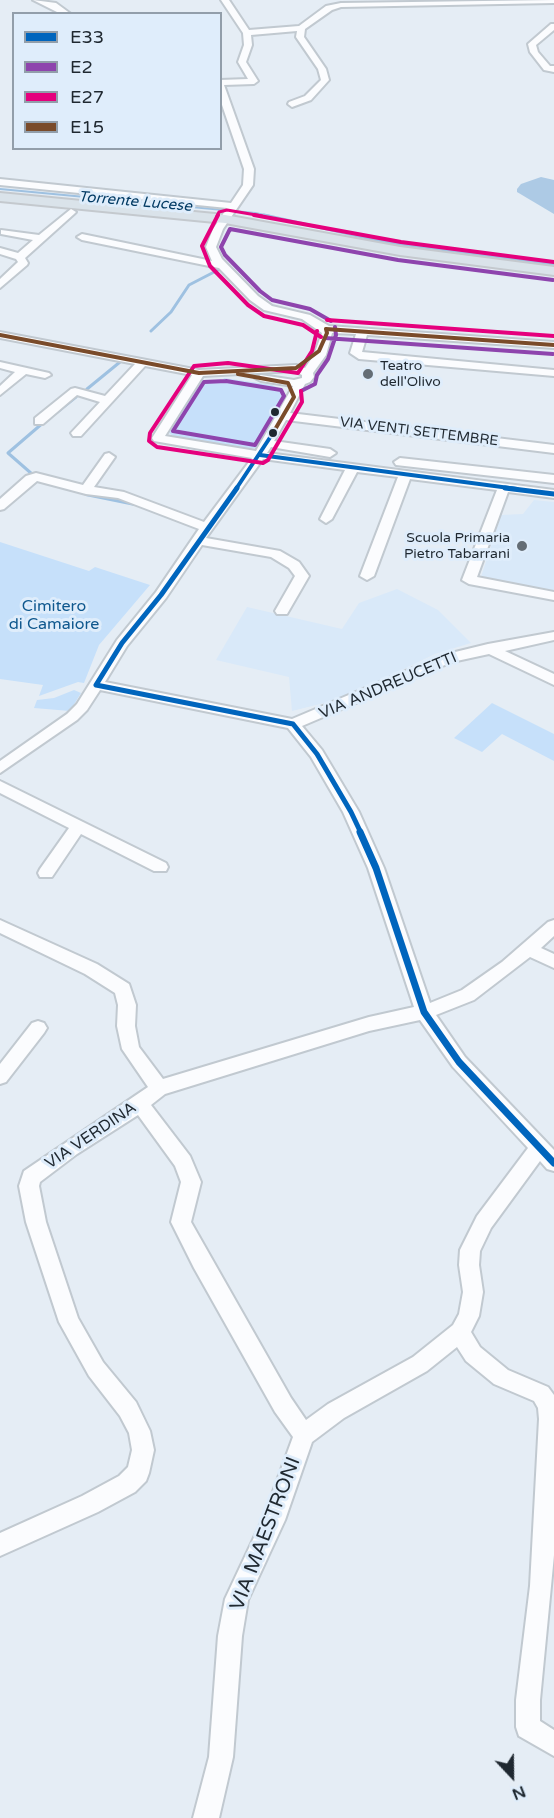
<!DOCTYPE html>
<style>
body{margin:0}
#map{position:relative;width:554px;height:1818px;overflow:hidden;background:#e5edf5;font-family:"Varela Round",sans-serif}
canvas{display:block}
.legend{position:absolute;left:12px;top:12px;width:210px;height:138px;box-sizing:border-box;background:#dfedfb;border:2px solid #929eaa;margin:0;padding:8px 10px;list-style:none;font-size:18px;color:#1f2830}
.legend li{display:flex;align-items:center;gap:12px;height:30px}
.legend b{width:30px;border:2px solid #929eaa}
.north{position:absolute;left:482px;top:1746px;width:60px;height:60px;-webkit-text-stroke:4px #dfedfb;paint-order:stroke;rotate:158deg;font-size:16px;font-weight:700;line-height:24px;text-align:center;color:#1f2830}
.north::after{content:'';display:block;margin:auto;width:21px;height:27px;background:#1f2830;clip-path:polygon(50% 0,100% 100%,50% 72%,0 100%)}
</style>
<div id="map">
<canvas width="554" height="1818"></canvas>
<ul class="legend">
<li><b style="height:8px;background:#0065bd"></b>E33</li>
<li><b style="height:8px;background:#8e44ad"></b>E2</li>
<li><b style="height:8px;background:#e5007d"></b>E27</li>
<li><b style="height:8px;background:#7a4b2a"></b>E15</li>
</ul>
<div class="north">N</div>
</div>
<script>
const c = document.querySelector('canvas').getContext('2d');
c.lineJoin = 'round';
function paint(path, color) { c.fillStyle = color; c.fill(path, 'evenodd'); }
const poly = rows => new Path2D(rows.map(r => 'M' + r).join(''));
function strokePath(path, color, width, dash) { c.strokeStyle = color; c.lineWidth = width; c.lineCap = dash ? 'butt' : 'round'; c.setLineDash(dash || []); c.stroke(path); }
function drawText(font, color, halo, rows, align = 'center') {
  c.font = font + ' "Varela Round",sans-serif'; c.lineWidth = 6; c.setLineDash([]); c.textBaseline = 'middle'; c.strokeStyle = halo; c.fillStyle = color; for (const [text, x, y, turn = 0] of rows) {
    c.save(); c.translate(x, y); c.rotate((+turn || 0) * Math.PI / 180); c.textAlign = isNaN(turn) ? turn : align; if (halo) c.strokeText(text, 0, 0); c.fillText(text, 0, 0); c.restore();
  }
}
paint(poly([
 [534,500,554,502,554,591,481,577,501,515,523,514],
 [397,589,438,610,471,643,435,654,344,698,292,711,289,677,216,660,247,607,342,629,359,603]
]), '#d9e9f9');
paint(poly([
 [224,378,272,385,281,389,285,396,257,448,247,449,173,436,169,433,200,380,221,383],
 [0,542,89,571,95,567,150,585,99,645,84,683,78,682,39,696,43,685,0,679],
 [74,690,81,693,70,711,34,708,37,700,54,698],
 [492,703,554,734,554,761,502,734,482,752,454,738]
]), '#c6e0fa');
paint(poly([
 [541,177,554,180,554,214,517,192,517,189,521,184]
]), '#adcae5');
strokePath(poly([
 [0,189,255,213,270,216]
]), '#9ec1e1', 2);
strokePath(poly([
 [264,215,385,242,554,264],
 [151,331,171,312,189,285,218,270],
 [87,389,120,362],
 [56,413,76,397],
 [32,474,8,453,44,422]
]), '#9ec1e1', 3);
strokePath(poly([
 [86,494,135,504]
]), '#9ec1e1', 4);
const minor = poly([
 [33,0,56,3,71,14,61,14,33,0],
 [221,0,229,0,249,30,299,26,326,6,341,3,554,0,554,3,341,7,332,10,305,29,304,37,326,69,329,80,311,100,292,107,288,104,289,102,305,96,321,80,318,69,296,37,297,31,251,35,252,45,246,62,258,81,254,84,224,85,254,169,253,185,223,229,216,247,222,259,258,296,272,306,310,315,329,326,554,342,554,348,367,335,362,352,554,370,554,376,359,359,350,353,356,334,332,333,326,355,313,373,314,377,310,382,305,384,290,413,554,445,554,453,286,420,274,441,330,449,336,453,330,457,271,447,267,453,554,490,554,498,508,492,477,577,554,592,554,600,469,584,462,580,497,490,410,479,374,576,367,580,360,576,398,477,357,472,332,519,326,523,320,519,345,470,263,459,206,538,280,551,299,562,309,576,287,614,277,614,275,611,295,576,289,568,271,557,202,545,166,598,127,646,105,682,292,719,443,655,488,644,554,632,554,640,505,651,554,674,554,685,489,654,452,662,302,726,322,750,359,812,384,868,430,1003,462,990,502,962,548,922,554,920,554,936,541,948,554,954,554,968,530,957,474,1000,436,1015,465,1057,554,1150,554,1171,547,1169,540,1161,491,1228,480,1251,479,1265,483,1292,479,1316,471,1332,480,1347,508,1370,548,1387,554,1395,554,1555,540,1700,540,1721,554,1730,554,1756,519,1736,516,1727,516,1700,530,1586,539,1419,538,1408,534,1401,494,1384,466,1361,457,1347,427,1371,344,1418,312,1442,285,1520,248,1600,242,1636,233,1757,219,1818,193,1818,209,1757,218,1636,225,1599,264,1516,293,1437,275,1412,194,1268,171,1222,181,1182,175,1166,138,1115,77,1154,40,1182,39,1186,46,1222,78,1318,103,1362,136,1402,150,1431,154,1450,149,1473,146,1481,135,1492,98,1512,0,1556,0,1533,82,1496,119,1476,128,1467,132,1450,129,1433,120,1416,89,1376,59,1322,26,1222,19,1186,24,1171,148,1087,122,1049,117,1026,118,1005,115,993,85,974,0,933,0,920,97,964,129,984,136,1005,135,1026,139,1047,163,1079,369,1017,414,1007,368,868,343,812,311,757,288,728,100,690,87,710,77,720,0,773,0,761,67,714,77,704,117,640,156,592,199,529,118,498,86,494,37,481,4,509,0,510,0,499,26,476,36,473,83,485,105,454,109,453,115,457,94,487,124,492,204,522,252,458,154,441,152,438,192,375,145,366,81,436,73,436,71,433,100,402,77,395,43,424,35,424,35,418,71,389,75,388,105,396,135,364,0,338,0,332,199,370,296,365,305,368,314,355,322,333,302,319,264,310,250,300,219,268,82,240,77,237,82,234,212,261,206,247,213,229,227,208,0,185,0,179,231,203,243,185,244,169,220,99,220,80,248,79,238,62,244,45,243,33,221,0],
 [294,371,302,375,302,378,294,380,261,375,255,378,261,381,293,386,256,451,165,436,203,376,294,371],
 [420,1020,453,1067,528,1148,477,1216,460,1250,459,1265,463,1292,459,1314,453,1325,413,1357,328,1404,306,1420,291,1398,191,1222,201,1182,190,1156,151,1105,165,1094,369,1031,420,1020],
 [551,24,554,24,554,30,536,45,538,52,550,66,554,66,554,72,544,70,530,52,528,44,551,24],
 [71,209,76,212,74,214,25,258,28,263,27,265,0,288,0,279,18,262,16,259,0,254,0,248,18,253,33,240,1,234,1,230,39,235,71,209],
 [0,362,49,373,51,375,45,378,26,374,0,395,0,386,15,372,0,368,0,362],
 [400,458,554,475,554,483,396,465,394,462,400,458],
 [0,781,166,863,168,867,166,871,154,871,81,834,52,877,40,877,38,873,40,869,69,828,0,793,0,781],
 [38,1021,44,1023,47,1028,44,1033,6,1082,0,1084,0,1064,32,1023,38,1021]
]);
const major = poly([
 [0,193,225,215,400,247,554,267,554,275,400,255,225,223,0,201,0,193]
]);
strokePath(minor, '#c1c9d0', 4);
strokePath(major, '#c4c9ce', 4);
paint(minor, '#fbfcfe');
paint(major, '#dae3ea');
strokePath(poly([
 [260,455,517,489],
 [236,489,273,433]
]), '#0065bd', 4);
strokePath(poly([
 [237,488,161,595,122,643,96,685,293,724,317,754,351,812,361,833],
 [505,488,554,494]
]), '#0065bd', 5);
strokePath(poly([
 [360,832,376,868,424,1012,459,1062,554,1163]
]), '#0065bd', 7);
strokePath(poly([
 [331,321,310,309,272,300,260,291,225,255,221,247,230,229,398,260,553,280],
 [325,338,553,354],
 [226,381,281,390,284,396,255,445,173,431,204,382,226,381],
 [301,391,315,384,317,375,328,359,336,335,335,327]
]), '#8e44ad', 4);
strokePath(poly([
 [217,216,219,212,227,210,262,216]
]), '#e5007d', 3);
strokePath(poly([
 [218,215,202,246,210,266,248,305,264,316,303,325,321,337],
 [254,215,401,242,554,262],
 [327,320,554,336],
 [301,391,302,402,268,460,263,463,157,447,149,441,150,433,194,366,228,363,298,373,312,351,317,331]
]), '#e5007d', 4);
strokePath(poly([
 [0,335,199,373,296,368,319,351,327,333,326,329,554,345],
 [238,374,288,383,294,397,273,433]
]), '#7a4b2a', 4);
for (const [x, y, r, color] of [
 [368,374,6,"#646d75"],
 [275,412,5,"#1f2830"],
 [273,433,5,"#1f2830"],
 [522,546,6,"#646d75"]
]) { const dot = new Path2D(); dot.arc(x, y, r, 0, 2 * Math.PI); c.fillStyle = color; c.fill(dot); strokePath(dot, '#dfedfb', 2); }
drawText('14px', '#1f2830', '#dfedfb', [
 ["Teatro",380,366],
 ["dell'Olivo",380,382],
 ["Scuola Primaria",510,538,"right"],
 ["Pietro Tabarrani",510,554,"right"]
], 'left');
drawText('14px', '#1f2830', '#dfedfb', [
 ["VIA VENTI SETTEMBRE",419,432,7]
]);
drawText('italic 15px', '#033b64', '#dfedfb', [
 ["Torrente Lucese",135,202,5]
]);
drawText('16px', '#0f588e', '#dfedfb', [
 ["Cimitero",54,607],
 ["di Camaiore",54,625]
]);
drawText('16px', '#1f2830', '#dfedfb', [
 ["VIA ANDREUCETTI",388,686,-23],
 ["VIA VERDINA",91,1136,-34]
]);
drawText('20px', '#1f2830', '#dfedfb', [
 ["VIA MAESTRONI",266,1534,-69]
]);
</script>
